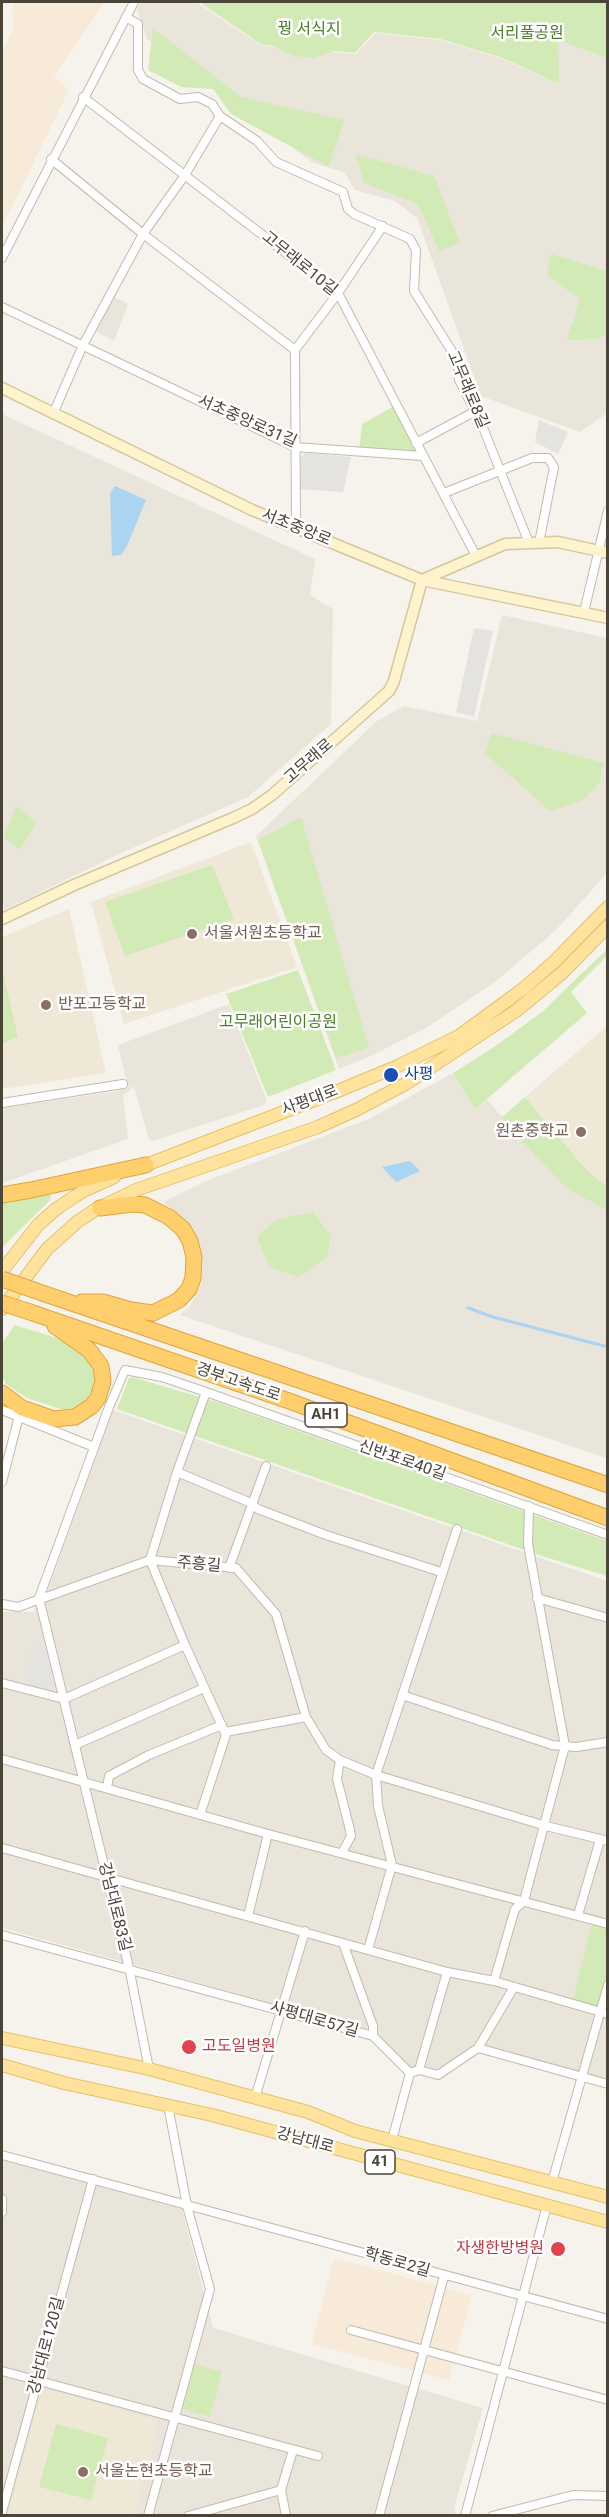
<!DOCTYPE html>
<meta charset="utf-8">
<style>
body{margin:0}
#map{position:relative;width:609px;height:2517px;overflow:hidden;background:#f6f3ec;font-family:Roboto,sans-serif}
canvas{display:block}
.frame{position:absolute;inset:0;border:3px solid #4b4439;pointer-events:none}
</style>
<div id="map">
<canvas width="609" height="2517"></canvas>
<div class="frame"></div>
</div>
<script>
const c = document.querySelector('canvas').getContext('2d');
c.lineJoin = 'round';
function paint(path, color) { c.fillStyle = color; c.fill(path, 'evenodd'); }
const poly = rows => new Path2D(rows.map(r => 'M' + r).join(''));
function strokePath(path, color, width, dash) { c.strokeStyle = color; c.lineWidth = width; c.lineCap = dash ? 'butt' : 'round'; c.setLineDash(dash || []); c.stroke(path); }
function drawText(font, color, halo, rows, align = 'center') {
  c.font = font + ' Roboto,"Noto Sans KR",sans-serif'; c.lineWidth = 5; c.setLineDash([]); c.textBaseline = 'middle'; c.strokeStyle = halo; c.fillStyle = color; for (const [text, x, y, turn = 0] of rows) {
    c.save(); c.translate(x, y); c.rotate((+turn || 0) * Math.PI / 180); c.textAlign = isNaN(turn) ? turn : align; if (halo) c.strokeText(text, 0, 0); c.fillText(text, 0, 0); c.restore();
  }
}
paint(poly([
 [142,2,196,2,262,46,356,54,375,33,440,40,500,58,558,84,558,39,607,58,607,413,580,432,481,396,417,218,395,201,355,190,344,172,313,163,147,39,137,9],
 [113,296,128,304,114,341,94,330],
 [2,414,315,559,310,595,333,609,331,724,248,797,119,854,4,910,2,892],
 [502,615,607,638,607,873,556,930,495,982,426,1028,371,1056,339,1069,256,836,377,721,404,706,477,721],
 [229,1004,267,1101,264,1105,153,1141,149,1140,134,1086,123,1096,128,1139,2,1183,2,1108,118,1091,126,1080,118,1045],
 [453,1073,475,1109,487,1099,535,1156,568,1190,607,1210,607,1458,180,1315,190,1306,201,1285,203,1262,193,1229,183,1217,163,1202,206,1181,369,1119],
 [113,1410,607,1581,607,2081,478,2051,437,2070,410,2068,368,2030,2,1928,2,1612,33,1612,48,1590],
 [2,2160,182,2209,213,2328,483,2408,454,2508,456,2515,2,2515]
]), '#eae5da');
paint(poly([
 [16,2,105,2,54,77,69,90,2,227,2,53,14,27,11,9],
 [334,2258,472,2295,449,2380,312,2344]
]), '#f7ead8');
paint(poly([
 [251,842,297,967,124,1024,91,902],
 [69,909,106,1073,2,1089,2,937],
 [607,1026,607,1187,585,1168,525,1097],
 [42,2388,159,2421,134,2515,8,2516]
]), '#efe8d6');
paint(poly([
 [199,2,607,2,607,58,558,40,559,84,500,57,440,39,374,32,355,53,335,51,313,58,294,56,273,46,262,45],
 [153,28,241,97,344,120,329,167,231,114,213,89,181,87,148,70],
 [356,154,434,176,460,243,439,251,418,204,364,183],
 [551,254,607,271,607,334,597,339,567,340,580,299,547,275],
 [396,405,422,456,359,452,362,424],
 [491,733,604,763,601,772,601,781,583,800,550,811,485,753],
 [16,806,36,822,20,850,4,837],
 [301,817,369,1048,336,1058,258,840],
 [212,865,234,919,125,956,105,902],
 [607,949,607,956,571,992,587,1013,475,1109,453,1073,497,1045,543,1011],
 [2,969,18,1037,2,1044],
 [298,970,336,1070,268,1097,226,994],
 [525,1097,585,1168,607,1187,607,1210,568,1190,535,1156,502,1117],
 [33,1194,51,1195,50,1200,2,1248,2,1199],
 [313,1212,331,1236,327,1257,299,1277,270,1267,257,1237,276,1220],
 [15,1325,66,1341,85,1352,95,1371,96,1381,88,1399,70,1409,60,1409,27,1398,6,1384,2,1377,2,1343],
 [132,1377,217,1402,607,1541,607,1576,542,1556,117,1409,129,1378],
 [593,1919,607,1923,607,1978,598,2011,572,2003],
 [195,2364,222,2372,210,2417,183,2409],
 [56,2424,108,2438,91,2500,39,2487]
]), '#d2eab5');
paint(poly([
 [539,420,568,432,558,454,535,442],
 [305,453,351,457,343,492,300,489,301,457],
 [474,628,493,631,474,717,456,712],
 [43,1644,54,1690,45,1693,28,1688,24,1680,25,1670,32,1661,30,1654,33,1646]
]), '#e5e3e0');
paint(poly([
 [115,486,146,500,127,546,121,555,112,556,110,493],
 [410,1161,420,1171,396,1182,382,1167]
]), '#a9d4f2');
strokePath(poly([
 [468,1308,493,1317,608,1347]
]), '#a9d4f2', 3);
const street = poly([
 [126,17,138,24,138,70,143,79,180,99,198,97,212,104,220,116,257,141,276,162,343,192,348,209,354,214,410,239,416,250,414,291,453,353,458,367,459,380,482,425,529,543],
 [83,97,338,293,476,556],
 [51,159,143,234,295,350],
 [2,258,134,2],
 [2,307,295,447,422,456],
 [295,350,296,528],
 [295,350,338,293,383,226],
 [53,414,83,345,143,234,185,175,220,116],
 [416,443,474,412],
 [444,493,532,458,548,458,554,467,539,543],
 [584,612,608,511],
 [2,1103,123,1084],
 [2,1410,94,1447],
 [177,1472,251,1503,258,1509,326,1535,441,1572],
 [2,1482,19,1416],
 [229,1568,266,1466],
 [39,1598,109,1407,125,1370,162,1377,206,1392,608,1535],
 [39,1598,130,1972,149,2069],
 [537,1598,608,1618],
 [2,1604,18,1607,150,1560,236,1568,276,1614,306,1717,326,1750,340,1760,376,1775,546,1826,608,1841],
 [2,1683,64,1699,185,1645],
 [402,1695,552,1745,576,1747,608,1742],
 [225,1732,306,1717],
 [75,1745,204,1688],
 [2,1759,268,1834,608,1924],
 [340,1760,337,1779,350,1830,351,1836,342,1853],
 [107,1788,109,1776,149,1755,222,1725],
 [200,1815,226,1735,185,1645,150,1560,177,1472,206,1392],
 [2,1848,447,1972,494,1981,608,2014],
 [578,1915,600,1840],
 [248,1916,268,1834],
 [2,1935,373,2036,410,2073],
 [343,1943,373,2026,373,2036],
 [368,1950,392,1865,378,1806,376,1775,457,1529],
 [494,1981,515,1909,524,1901,565,1746,528,1544,529,1506],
 [478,2048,608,2084],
 [419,2070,447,1972],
 [410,2073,419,2070,438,2075,478,2048,514,1987],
 [255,2098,305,1931],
 [392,2140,410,2073],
 [2,2155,608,2319],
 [552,2182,608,1985],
 [2,2199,2,2212],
 [351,2330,608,2400],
 [2,2371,318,2456],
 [2,2512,93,2179],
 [148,2516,210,2289,187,2206,168,2105],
 [188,2516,281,2490],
 [286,2516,281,2490,293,2450],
 [379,2516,444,2276],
 [465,2516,547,2205],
 [492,2516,573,2495,608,2496]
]);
const secondary = poly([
 [2,388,252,510,422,580,608,618],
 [2,919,74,885,233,818,252,809,272,795,389,691,394,681,422,580,505,544,558,542,608,553]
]);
const primary = poly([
 [138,1168,333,1093,398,1066,459,1036,523,989,555,961,608,907],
 [2,1271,38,1225,56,1209,83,1191,114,1177],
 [2,1309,47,1249,77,1222,95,1210,136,1190,318,1127,356,1110,407,1083,516,1011,562,973,608,926],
 [2,2038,149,2069,308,2112,355,2131,608,2197],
 [2,2065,64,2083,212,2115,608,2222]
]);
const highway = poly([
 [2,1195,31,1190,146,1165],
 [45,1294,608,1485],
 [82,1302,103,1302,131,1310,153,1313,179,1300,189,1289,193,1278,194,1257,190,1241,183,1229,169,1217,145,1205,132,1204,100,1208],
 [30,1312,289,1401,608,1518],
 [2,1393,22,1408,54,1419,75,1417,92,1406,98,1398,103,1381,101,1366,89,1350,55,1326]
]);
strokePath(street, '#c2bbae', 10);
strokePath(secondary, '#d6c79b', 13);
strokePath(primary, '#e6c16a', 14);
strokePath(highway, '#e0a43c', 17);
strokePath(street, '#fff', 8);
strokePath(secondary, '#fff3cd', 10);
strokePath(primary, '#ffe39c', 12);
strokePath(highway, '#ffcf6e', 15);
const highwayBridge = poly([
 [2,1279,45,1294],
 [2,1303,30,1312]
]);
strokePath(highwayBridge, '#e0a43c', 17, []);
strokePath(highwayBridge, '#ffcf6e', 15);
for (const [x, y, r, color] of [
 [192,934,6,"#8d6e63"],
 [46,1005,6,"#8d6e63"],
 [391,1075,8,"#1a4fb4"],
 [581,1132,6,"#8d6e63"],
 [189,2047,8,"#e0444e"],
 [558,2249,8,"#e0444e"],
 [83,2472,6,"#8d6e63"]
]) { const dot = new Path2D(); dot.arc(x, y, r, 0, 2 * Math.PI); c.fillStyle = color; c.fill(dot); strokePath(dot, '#fff', 2); }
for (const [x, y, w] of [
 [326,1415,42],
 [380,2162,30]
]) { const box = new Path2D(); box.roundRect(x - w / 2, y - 12, w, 24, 4.5); c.fillStyle = '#fff'; c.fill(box); strokePath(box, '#4b4439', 1.5); }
drawText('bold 15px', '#4b4439', null, [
 ["AH1",326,1415],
 ["41",380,2162]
]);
drawText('16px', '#4a7f2a', '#fff', [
 ["꿩 서식지",309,30],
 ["서리풀공원",527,34],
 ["고무래어린이공원",278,1023]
]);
drawText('16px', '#4b4439', '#fff', [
 ["고무래로10길",299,264,39],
 ["고무래로8길",467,390,67],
 ["서초중앙로31길",247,422,24],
 ["서초중앙로",296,528,22],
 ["고무래로",309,762,-41],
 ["사평대로",310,1101,-21],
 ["경부고속도로",238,1383,19],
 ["신반포로40길",402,1461,19],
 ["주흥길",199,1565,5],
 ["강남대로83길",114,1907,76],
 ["사평대로57길",314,2020,16],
 ["강남대로",305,2141,15],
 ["학동로2길",397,2263,16],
 ["강남대로120길",47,2346,-75]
]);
drawText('16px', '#785e54', '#fff', [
 ["서울서원초등학교",204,934],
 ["반포고등학교",58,1005],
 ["원촌중학교",569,1132,"right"],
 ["서울논현초등학교",95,2472]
], 'left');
drawText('16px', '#164399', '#fff', [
 ["사평",404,1075]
], 'left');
drawText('16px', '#be3a42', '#fff', [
 ["고도일병원",202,2047],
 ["자생한방병원",544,2249,"right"]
], 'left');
</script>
